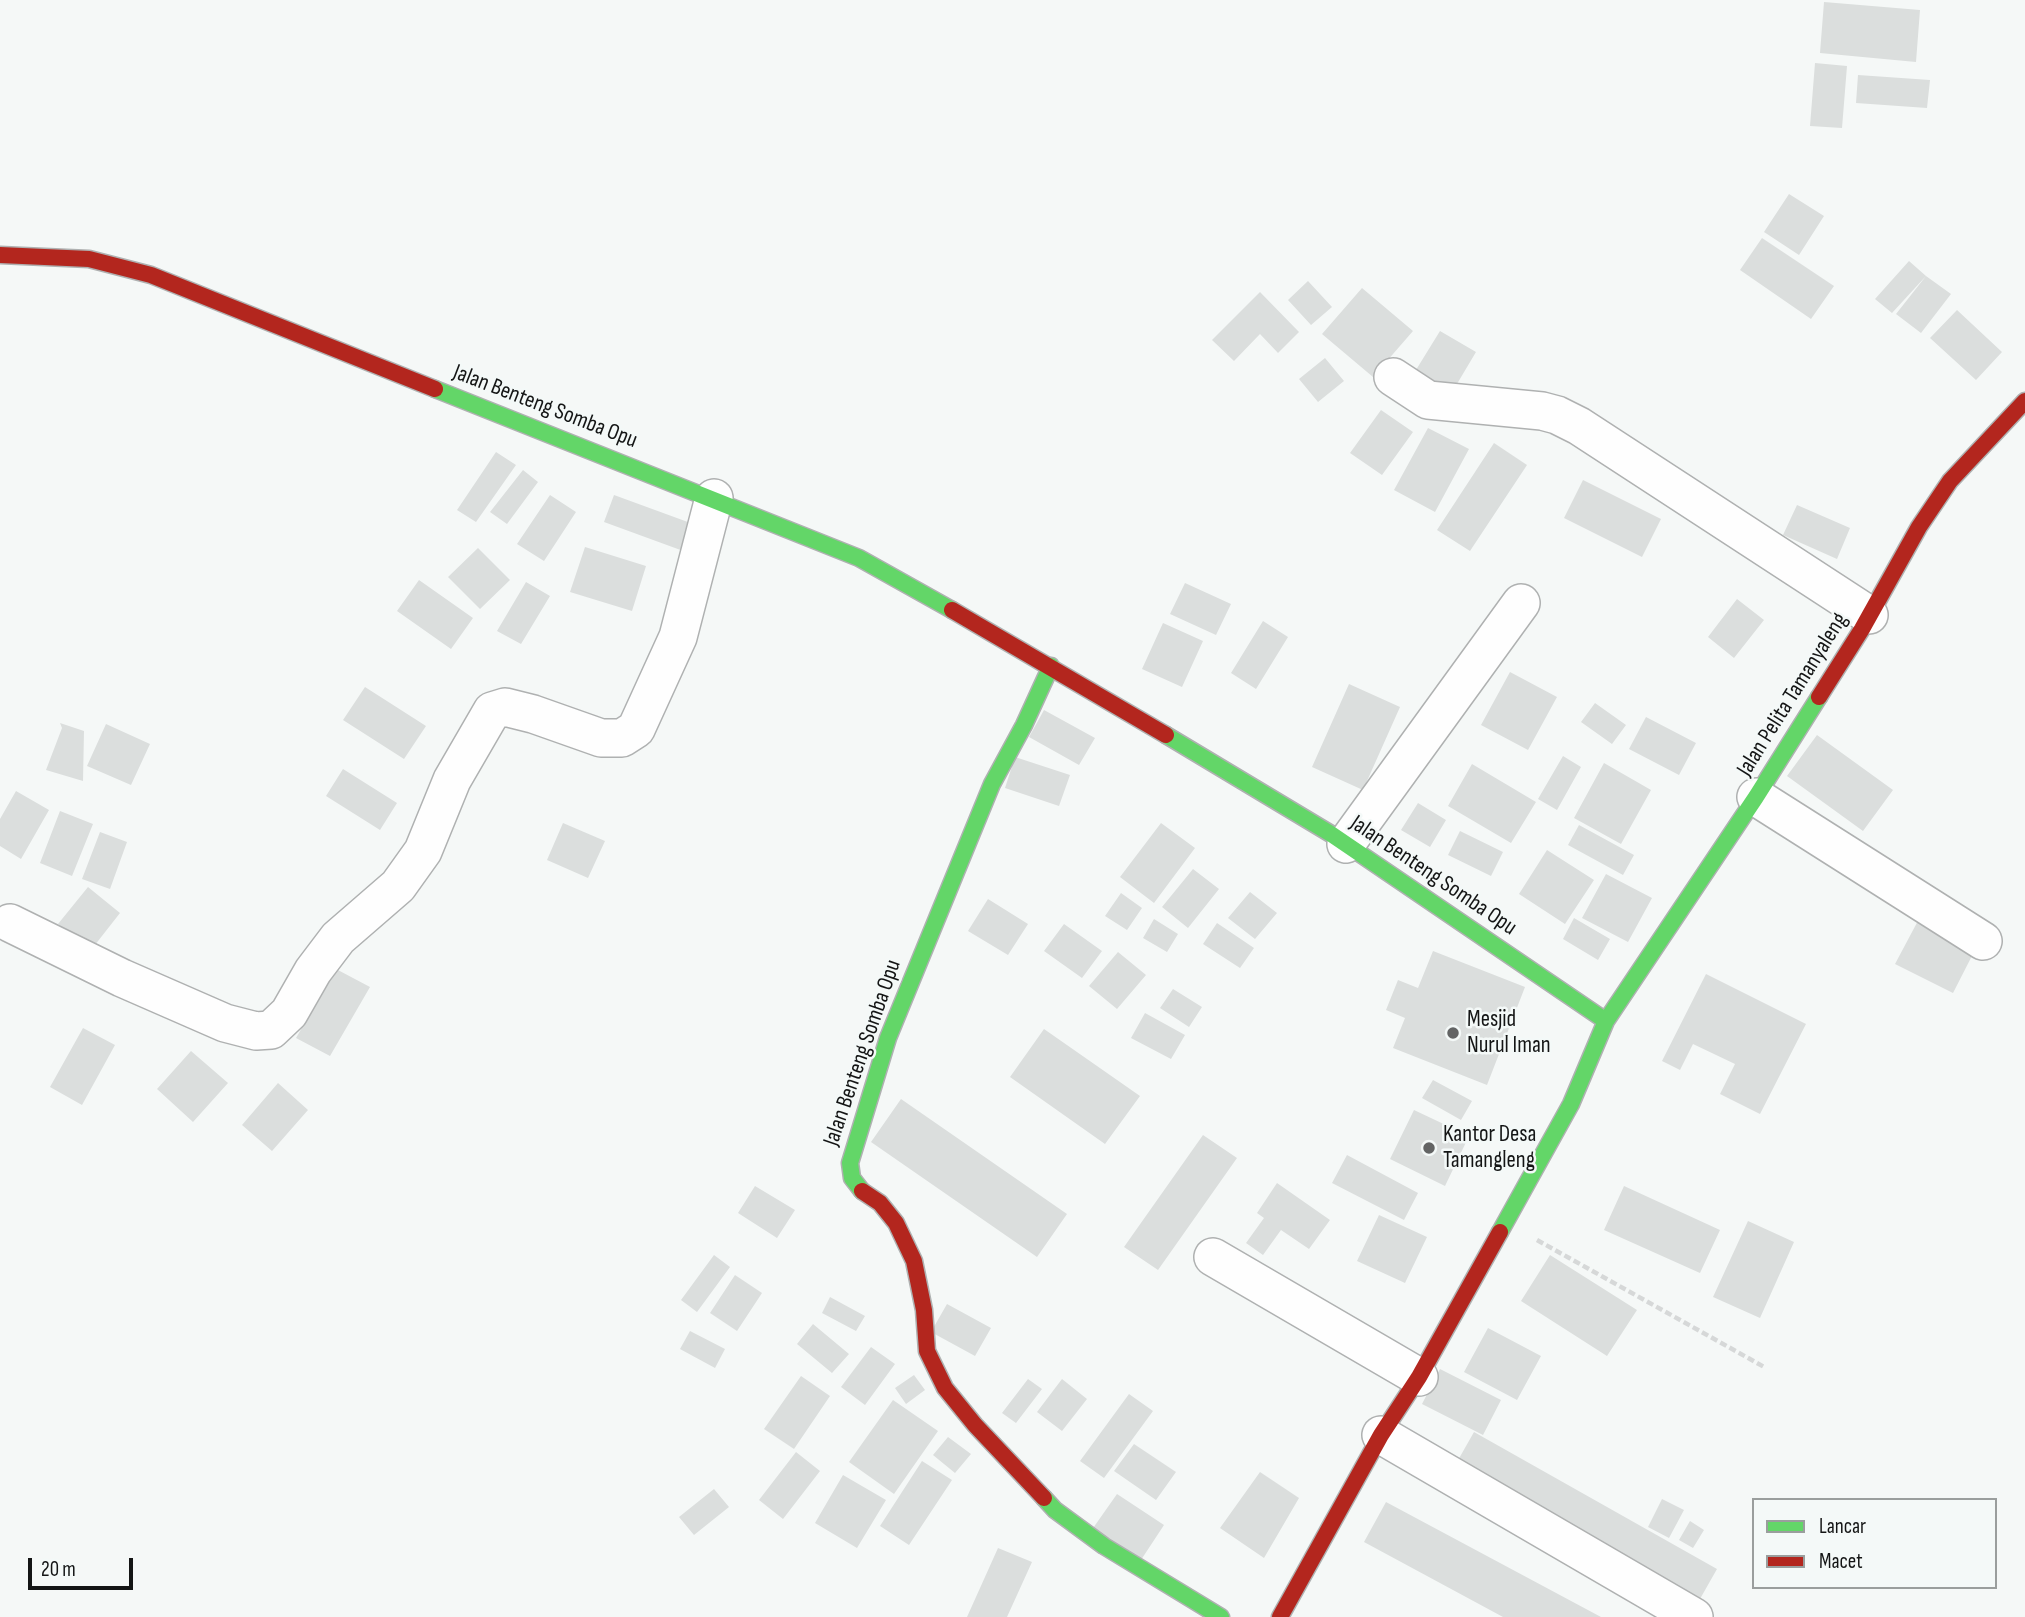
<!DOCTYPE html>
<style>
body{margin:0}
#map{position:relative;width:2025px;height:1617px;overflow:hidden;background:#f5f8f7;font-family:"Sofia Sans Condensed",sans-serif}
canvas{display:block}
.legend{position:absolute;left:1752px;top:1498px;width:245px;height:91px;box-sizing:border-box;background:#f4f9f8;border:2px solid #9a9e9d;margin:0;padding:9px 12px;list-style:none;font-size:21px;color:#141515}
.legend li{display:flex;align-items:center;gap:14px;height:35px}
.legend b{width:35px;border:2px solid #9a9e9d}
.scale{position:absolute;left:28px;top:1558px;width:105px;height:32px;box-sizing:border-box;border:4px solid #141515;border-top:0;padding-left:9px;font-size:21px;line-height:24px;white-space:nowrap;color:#141515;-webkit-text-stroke:5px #f4f9f8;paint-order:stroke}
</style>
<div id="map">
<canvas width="2025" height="1617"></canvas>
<ul class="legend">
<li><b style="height:9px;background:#63d668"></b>Lancar</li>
<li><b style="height:9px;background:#b3261e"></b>Macet</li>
</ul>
<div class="scale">20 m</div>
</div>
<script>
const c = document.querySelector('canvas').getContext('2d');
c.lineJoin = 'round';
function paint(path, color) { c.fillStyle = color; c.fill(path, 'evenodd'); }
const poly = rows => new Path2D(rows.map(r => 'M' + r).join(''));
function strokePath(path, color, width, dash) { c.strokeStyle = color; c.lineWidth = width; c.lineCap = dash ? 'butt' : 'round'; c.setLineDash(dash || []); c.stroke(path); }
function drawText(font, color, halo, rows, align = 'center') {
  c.font = font + ' "Sofia Sans Condensed",sans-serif'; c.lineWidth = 5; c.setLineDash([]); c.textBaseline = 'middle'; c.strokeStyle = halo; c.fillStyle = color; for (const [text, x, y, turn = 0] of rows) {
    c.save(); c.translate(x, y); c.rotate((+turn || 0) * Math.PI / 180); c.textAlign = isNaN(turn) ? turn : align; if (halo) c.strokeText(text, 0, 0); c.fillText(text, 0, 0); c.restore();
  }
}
paint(poly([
 [1824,2,1920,10,1916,62,1820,53],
 [1815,63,1847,66,1842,128,1810,126],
 [1858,75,1930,80,1927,108,1856,103],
 [1789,194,1824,216,1799,255,1764,232],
 [1762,238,1834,286,1811,319,1740,270],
 [1909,261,1926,276,1892,313,1875,299],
 [1926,276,1951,294,1921,333,1896,314],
 [1308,281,1332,307,1311,325,1288,300],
 [1362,288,1413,331,1373,377,1322,334],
 [1260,292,1299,332,1278,353,1260,334,1234,361,1212,340],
 [1957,310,2002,352,1976,380,1930,338],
 [1440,331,1476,352,1448,399,1411,378],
 [1325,358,1344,381,1318,402,1299,379],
 [1381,410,1413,432,1382,475,1350,453],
 [1428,428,1469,449,1435,512,1394,490],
 [1494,443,1527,465,1470,551,1437,530],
 [496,452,516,465,476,522,457,510],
 [523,470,538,482,507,524,490,512],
 [1583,480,1661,519,1642,557,1564,518],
 [550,495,576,512,544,561,517,544],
 [614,495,696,525,686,552,604,522],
 [1797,505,1850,528,1837,559,1783,535],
 [585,547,646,566,632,611,570,592],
 [478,548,510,580,480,609,448,577],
 [419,580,473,618,451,649,397,611],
 [526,582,550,596,521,644,497,631],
 [1185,583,1231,604,1216,635,1170,614],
 [1737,599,1764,620,1734,658,1708,637],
 [1263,621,1288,637,1256,689,1231,673],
 [1163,623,1203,641,1182,687,1142,669],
 [1510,672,1557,697,1528,750,1481,725],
 [1349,684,1400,707,1363,790,1312,767],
 [365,687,426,726,404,759,343,720],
 [1595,703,1626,725,1612,744,1581,722],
 [1044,710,1095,738,1079,765,1029,737],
 [1646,717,1696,743,1679,775,1629,749],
 [60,723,84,731,83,781,46,770,62,728],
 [106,724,150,744,131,785,87,766],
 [1817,735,1893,790,1863,831,1787,776],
 [1563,756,1581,767,1557,810,1538,799],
 [1015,757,1070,775,1059,806,1005,788],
 [1604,763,1651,790,1621,844,1574,818],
 [1472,764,1536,802,1511,843,1448,806],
 [343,769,397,803,380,830,326,796],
 [16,791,49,810,21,859,0,846,0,819],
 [1418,803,1446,820,1430,847,1401,830],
 [60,811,93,824,72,876,40,863],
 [563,823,605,841,588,878,547,860],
 [1161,823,1195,848,1154,903,1120,877],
 [1579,825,1634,855,1623,875,1568,845],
 [1460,831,1503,852,1491,876,1448,855],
 [100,832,127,842,110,889,82,879],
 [1547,850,1594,880,1565,924,1519,894],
 [1193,869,1219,889,1188,928,1162,907],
 [1606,874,1652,898,1628,942,1582,918],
 [88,887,120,913,91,950,58,924],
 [1250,892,1277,913,1255,939,1228,918],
 [1121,893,1142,908,1127,930,1105,916],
 [988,899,1028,924,1008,955,968,931],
 [1920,917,1977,946,1953,993,1895,964],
 [1574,918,1610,939,1598,960,1563,939],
 [1154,919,1178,934,1167,952,1143,938],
 [1217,923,1254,948,1240,968,1203,944],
 [1064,924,1102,951,1082,978,1044,951],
 [1433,951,1525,987,1487,1085,1393,1048,1405,1018,1386,1010,1398,980,1418,988],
 [1118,952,1146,975,1117,1009,1089,986],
 [336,969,370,987,330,1056,296,1038],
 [1706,974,1806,1024,1760,1114,1720,1094,1735,1064,1693,1044,1680,1070,1662,1061],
 [1173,989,1202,1007,1189,1027,1160,1008],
 [1145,1013,1185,1035,1171,1059,1131,1038],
 [83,1028,115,1045,82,1105,50,1087],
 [1044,1029,1140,1096,1105,1144,1010,1077],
 [191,1051,228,1083,193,1122,157,1089],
 [1433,1080,1472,1101,1461,1120,1422,1098],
 [278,1083,308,1110,272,1151,242,1125],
 [901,1099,1067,1214,1037,1257,871,1142],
 [1414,1110,1469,1136,1445,1186,1390,1159],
 [1203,1135,1237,1158,1158,1270,1124,1247],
 [1347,1155,1418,1193,1404,1220,1332,1183],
 [1277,1183,1330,1220,1309,1249,1281,1230,1263,1255,1246,1243,1264,1218,1257,1213],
 [755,1186,795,1210,777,1238,738,1213],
 [1624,1186,1720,1230,1700,1273,1604,1230],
 [1379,1215,1427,1237,1405,1283,1357,1261],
 [1748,1221,1794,1242,1760,1318,1713,1297],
 [714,1255,730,1267,697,1312,681,1300],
 [1550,1255,1637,1310,1607,1356,1521,1301],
 [735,1275,762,1293,737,1331,710,1313],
 [830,1297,865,1316,856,1331,822,1313],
 [947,1304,991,1328,975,1356,931,1332],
 [813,1324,849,1354,832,1373,797,1344],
 [1488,1328,1541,1356,1517,1400,1464,1372],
 [690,1331,725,1349,715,1368,680,1349],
 [871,1347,895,1364,865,1405,841,1387],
 [1440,1369,1501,1400,1483,1435,1422,1404],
 [914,1375,925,1390,906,1404,895,1388],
 [801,1376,830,1396,794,1449,764,1429],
 [1028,1379,1042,1389,1016,1423,1002,1413],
 [1062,1379,1087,1399,1062,1431,1037,1412],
 [1129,1394,1153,1411,1104,1478,1080,1461],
 [893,1400,938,1431,894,1494,849,1462],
 [1474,1432,1717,1569,1696,1606,1453,1469],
 [948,1437,971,1454,955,1473,933,1455],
 [1134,1444,1176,1472,1156,1500,1114,1471],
 [796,1452,820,1471,783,1519,759,1500],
 [922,1461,952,1480,909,1545,880,1526],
 [1260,1472,1299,1498,1264,1558,1220,1528],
 [843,1475,886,1500,857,1548,815,1523],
 [714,1489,729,1507,694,1535,679,1517],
 [1117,1494,1164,1525,1139,1563,1091,1531],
 [1662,1499,1684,1510,1669,1538,1648,1527],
 [1386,1502,1601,1617,1503,1617,1364,1542],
 [1690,1521,1704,1530,1693,1548,1679,1540],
 [998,1548,1032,1562,1007,1617,967,1617]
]), '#dbdedd');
const street = poly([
 [1393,377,1428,400,1542,411,1557,415,1579,426,1869,615],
 [1756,797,1983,941],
 [1346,844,1521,603],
 [10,923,122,978,225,1023,256,1031,271,1030,289,1013,313,971,338,938,398,886,423,851,452,780,492,711,505,707,533,714,601,738,622,738,636,729,678,637,714,498],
 [1213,1257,1419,1377],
 [1381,1435,1694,1617]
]);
const fast = poly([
 [435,389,859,558,952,610],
 [1166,735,1331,834,1606,1021],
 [862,1191,852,1178,850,1163,888,1038,992,784,1024,725,1051,666],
 [1500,1232,1571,1104,1606,1021,1756,797,1819,697],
 [1044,1498,1055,1510,1104,1546,1221,1617]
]);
const jam = poly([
 [0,255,89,259,151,275,435,389],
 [952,610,1166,735],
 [1819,697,1862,629,1919,527,1950,481,2025,401],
 [862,1191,880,1203,896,1223,914,1261,924,1310,927,1351,945,1388,975,1425,1044,1498],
 [1280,1617,1381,1435,1419,1377,1500,1232]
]);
strokePath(street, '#afb1b1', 40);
strokePath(fast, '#afb1b1', 19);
strokePath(jam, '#afb1b1', 19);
strokePath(poly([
 [1537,1240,1766,1368]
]), '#d6d8d8', 4.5, [7, 3.5]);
strokePath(street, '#fefefe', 37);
strokePath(fast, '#63d668', 16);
strokePath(jam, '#b3261e', 16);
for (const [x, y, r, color] of [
 [1453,1033,7,"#636464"],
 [1429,1148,7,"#636464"]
]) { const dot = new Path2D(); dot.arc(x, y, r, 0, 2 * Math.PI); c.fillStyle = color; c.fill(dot); strokePath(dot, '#f4f9f8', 2.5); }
drawText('23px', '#141515', '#f4f9f8', [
 ["Jalan Benteng Somba Opu",545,407,21],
 ["Jalan Pelita Tamanyaleng",1793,695,-58],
 ["Jalan Benteng Somba Opu",1433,876,34],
 ["Jalan Benteng Somba Opu",863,1053,-71]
]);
drawText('23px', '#141515', '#f4f9f8', [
 ["Mesjid",1467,1020],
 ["Nurul Iman",1467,1046],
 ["Kantor Desa",1443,1135],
 ["Tamangleng",1443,1161]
], 'left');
</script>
